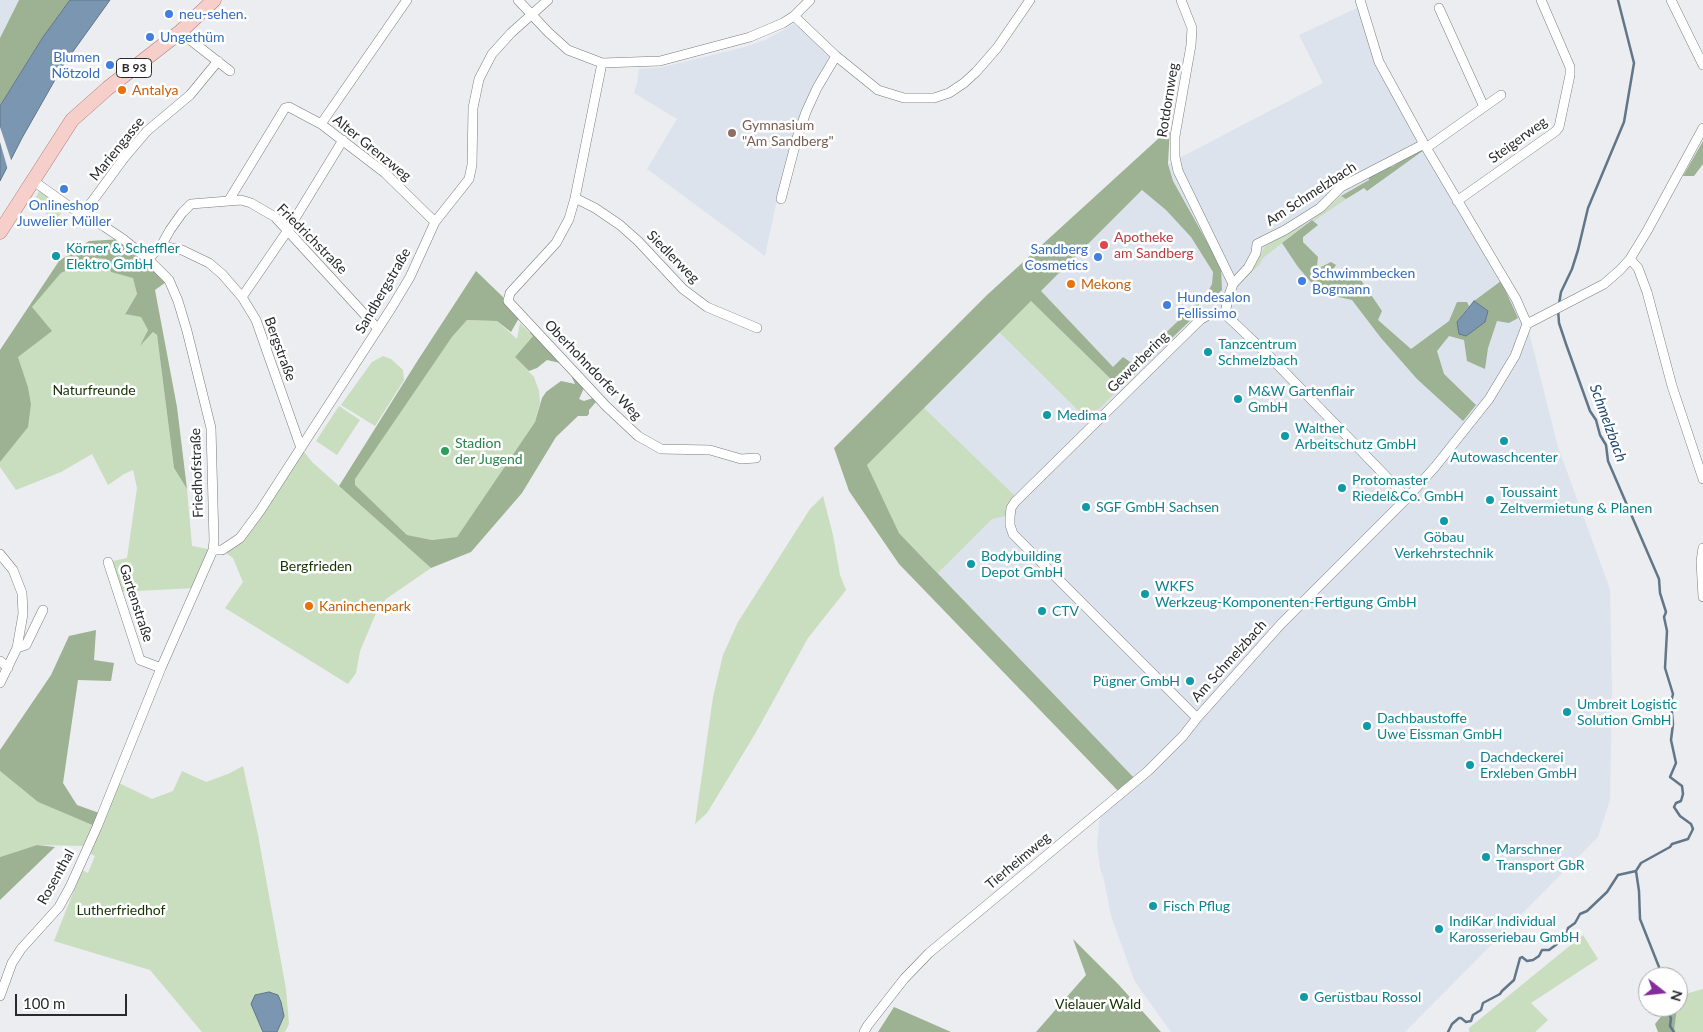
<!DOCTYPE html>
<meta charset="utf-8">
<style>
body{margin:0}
#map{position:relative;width:1703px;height:1032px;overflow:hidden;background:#ebedf0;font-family:Lato,sans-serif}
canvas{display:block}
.north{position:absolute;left:1638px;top:967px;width:50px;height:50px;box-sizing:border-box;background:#fff;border:1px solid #a9aaaa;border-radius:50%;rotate:106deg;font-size:14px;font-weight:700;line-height:20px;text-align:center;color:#292a2b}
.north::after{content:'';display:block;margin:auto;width:18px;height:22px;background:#842c99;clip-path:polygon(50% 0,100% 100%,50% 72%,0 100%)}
.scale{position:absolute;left:15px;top:994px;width:112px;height:22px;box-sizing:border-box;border:2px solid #292a2b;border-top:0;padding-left:6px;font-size:15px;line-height:18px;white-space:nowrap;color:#292a2b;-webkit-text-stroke:4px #fff;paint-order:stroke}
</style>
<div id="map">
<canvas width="1703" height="1032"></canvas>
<div class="north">N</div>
<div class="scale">100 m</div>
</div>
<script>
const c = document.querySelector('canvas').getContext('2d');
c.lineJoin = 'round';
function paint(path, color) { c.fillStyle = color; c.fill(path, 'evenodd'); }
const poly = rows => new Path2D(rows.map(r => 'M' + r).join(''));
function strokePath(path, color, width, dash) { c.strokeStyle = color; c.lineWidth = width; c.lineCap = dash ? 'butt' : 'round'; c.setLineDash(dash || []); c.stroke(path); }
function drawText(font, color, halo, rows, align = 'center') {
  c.font = font + ' Lato,sans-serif'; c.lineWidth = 5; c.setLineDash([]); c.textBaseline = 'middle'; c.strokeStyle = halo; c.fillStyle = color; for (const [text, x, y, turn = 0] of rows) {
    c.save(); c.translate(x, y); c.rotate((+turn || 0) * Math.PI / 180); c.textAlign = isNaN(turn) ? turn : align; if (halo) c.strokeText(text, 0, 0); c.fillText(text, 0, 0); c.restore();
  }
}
paint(poly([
 [0,0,19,0,0,38],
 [1357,8,1379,62,1527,324,1558,447,1610,589,1612,689,1610,800,1598,837,1405,1032,1171,1032,1135,982,1111,916,1104,880,1100,868,1097,845,1099,823,1101,815,1137,781,899,533,867,465,1168,164,1323,83,1299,35],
 [794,24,831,56,786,171,776,204,765,256,647,169,677,119,634,93,637,83,639,69,663,67,741,48,765,40]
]), '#dde3ed');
paint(poly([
 [40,190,65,208,56,220,32,204],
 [1341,196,1346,199,1314,221,1311,220,1263,258,1260,264,1243,280,1256,264,1265,246,1312,220],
 [96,258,106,259,111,272,133,277,137,294,125,313,141,317,148,330,142,344,153,332,157,335,174,468,187,489,192,546,213,550,195,588,117,592,108,562,127,558,137,488,133,470,124,474,108,485,92,454,61,472,16,490,0,467,0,462,9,450,31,404,28,387,18,357,32,307,61,273],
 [1031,301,1120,388,1088,420,999,332],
 [467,320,497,321,517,339,520,323,533,336,515,357,534,377,539,391,540,403,535,422,457,537,432,540,407,535,354,485,354,479,452,337],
 [383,356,391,359,403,370,404,380,375,426,341,405,372,362],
 [339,406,360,420,337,455,316,441],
 [924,408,1015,496,1007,508,1006,516,992,519,938,573,899,533,867,465],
 [301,448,312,462,431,568,386,599,376,613,360,651,356,673,348,684,225,608,243,582,233,558,222,550,240,538],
 [823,496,833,535,840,575,846,590,808,638,755,734,707,813,695,824,713,697,723,655,738,622,810,509],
 [243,766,258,835,286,989,289,1024,285,1032,202,1032,150,970,54,941,82,870,88,873,95,856,89,853,119,783,152,799,173,791,182,771,206,782,228,774],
 [0,771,38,802,97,827,89,846,37,845,0,857],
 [1583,935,1598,959,1531,1003,1548,1020,1535,1032,1469,1032,1469,1028],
 [1703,989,1703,1032,1674,1032,1678,996]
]), '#c9ddbf');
paint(poly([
 [19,0,70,0,43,37,0,106,0,38],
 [1170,128,1168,164,1173,181,1221,267,1222,290,1211,300,1208,292,1212,284,1213,272,1191,237,1166,210,1142,190,1041,291,1113,367,1123,357,1133,364,1199,301,1199,312,1120,388,1031,301,867,465,899,533,1137,781,1121,794,899,564,849,491,834,448,987,295],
 [1703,141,1703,164,1694,176,1683,176],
 [1419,150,1424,150,1367,191,1364,188,1346,199,1341,196,1369,180,1368,176,1388,166,1392,167],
 [1312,220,1318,225,1303,237,1303,242,1318,257,1317,266,1321,267,1331,262,1336,265,1332,271,1348,279,1361,280,1382,311,1378,320,1411,349,1449,321,1457,302,1467,302,1469,306,1457,322,1488,311,1474,301,1501,281,1518,318,1509,323,1497,321,1488,348,1485,369,1467,361,1464,340,1449,336,1437,351,1444,374,1476,405,1463,421,1417,379,1381,338,1352,300,1316,292,1316,288,1298,267,1282,243],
 [123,239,169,280,155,290,177,407,187,489,174,468,157,335,153,332,140,346,148,330,141,317,125,314,137,294,133,278,111,272,106,259,96,258,61,273,32,307,52,331,18,357,28,387,31,404,28,427,0,462,0,350,59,261,89,241],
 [476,271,503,297,504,302,519,318,511,332,497,321,467,320,452,337,355,479,355,485,407,535,432,540,457,537,535,422,542,398,546,392,561,381,575,384,570,373,584,388,579,399,584,401,593,398,596,402,589,410,589,414,587,416,578,416,556,437,522,493,471,552,431,568,339,486,418,360],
 [533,329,560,363,547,360,537,368,529,371,515,357,533,336,530,333],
 [96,630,94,660,114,663,111,681,78,680,63,783,77,805,102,814,97,827,38,802,0,771,0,750,51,675,69,636],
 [37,845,55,847,0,900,0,857],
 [1073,939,1119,985,1161,1032,1036,1032,1086,975],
 [894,1007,951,1032,878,1032],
 [1669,1007,1677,1007,1674,1032,1658,1032,1655,1024]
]), '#9cb292');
const water = poly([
 [70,0,110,0,64,64,22,138,0,181,0,106,43,37,70,0],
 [1474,301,1488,311,1485,322,1466,336,1459,334,1457,322,1474,301],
 [269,992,278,995,281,1002,284,1016,277,1032,263,1032,251,1004,255,995,269,992]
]);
paint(water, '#7b96b1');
strokePath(water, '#627689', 1);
paint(poly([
 [0,127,12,163,8,170,0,142]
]), '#ebedf0');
strokePath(poly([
 [1559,304,1561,292,1572,269,1578,250,1588,208,1624,122,1634,63,1618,0],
 [1636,871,1639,891,1640,919,1659,967],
 [1665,1007,1671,1018,1670,1026,1674,1032],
 [1448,1032,1452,1024,1459,1018,1461,1018,1466,1022,1471,1021,1473,1015,1481,1010,1483,1003,1500,994,1502,991,1514,980,1520,958,1522,957,1527,961,1533,960,1539,956,1542,950,1549,950,1557,944,1559,937,1567,932,1568,928,1575,923,1580,914,1587,911,1607,892,1618,875,1636,871,1641,863,1670,847,1672,844,1688,839,1693,829,1691,824,1680,816,1674,807,1676,803,1681,801,1683,794,1682,786,1670,777,1676,763,1671,740,1673,724,1671,702,1673,694,1665,668,1667,631,1664,617,1666,612,1660,593,1659,579,1608,461,1606,445,1600,435,1596,420,1590,411,1566,344,1559,323,1558,309]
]), '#627689', 2.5);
const minor = poly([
 [518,0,548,32,568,50,602,63,660,61,750,37,783,23,794,16,810,0],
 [1181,0,1192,28,1191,45,1175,136,1175,157,1178,171,1233,284],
 [1360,0,1379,62,1424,144,1516,299,1527,324],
 [1671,0,1703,65],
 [1439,8,1484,107],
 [794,16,836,56,878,90,904,98,934,98,949,93,964,83,976,72,997,48,1030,0],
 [180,32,230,71],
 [602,63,575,198,569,219,556,243,510,293,508,301,606,406,638,436,661,449,710,450,741,459,756,458],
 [321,124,407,0],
 [1426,148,1501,95],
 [575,198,595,208,620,225,638,241,683,289,707,307,757,328],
 [781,199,797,138,806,112,817,88,836,56],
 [229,200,285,108,289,107,321,124,385,173,435,222],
 [1457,201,1556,131,1559,127,1570,75,1570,67,1541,0],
 [83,214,124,158,147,131,190,95,218,61],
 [161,246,182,250,209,263,222,274,242,297,256,320,301,448],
 [148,259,161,246,170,230,182,213,191,204,241,200,251,203,275,217,378,329],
 [1630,259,1638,268,1647,292,1672,386,1703,479],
 [242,297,288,230,343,140],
 [1225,314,1228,298,1233,284,1248,268,1256,253,1257,244,1285,230,1320,208,1341,187,1424,144],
 [1703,548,1701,561,1703,597],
 [213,550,222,550,240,538,260,511,392,307,410,277,435,222,469,179,472,165,473,108,479,79,492,54,511,33,548,0],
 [0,554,13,570,22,593,23,614,17,648,0,683],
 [108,562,140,660,161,668],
 [17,648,26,645,43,610],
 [0,661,8,668],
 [1197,718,1013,534,1010,525,1010,517,1011,508,1015,502,1200,320,1210,314,1225,314,1270,357,1407,498],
 [0,996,12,963,21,949,59,907,70,887,97,827,161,668,213,550,214,541,211,428,187,331,178,301,169,280,148,259,123,239,105,227,70,207,32,180],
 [864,1032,868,1025,904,979,929,953,1148,771,1183,736,1197,718,1281,624,1407,498,1435,467,1489,399,1515,356,1527,324,1604,284,1620,270,1630,259,1647,231,1703,128]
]);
const primary = poly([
 [0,232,72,120,108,88,180,32,214,0]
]);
strokePath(minor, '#7a7c7f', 10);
strokePath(primary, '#ac807c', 15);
strokePath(minor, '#fff', 9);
strokePath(primary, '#f7cfca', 14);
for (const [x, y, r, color] of [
 [169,14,5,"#3f7fe0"],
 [150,37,5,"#3f7fe0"],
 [110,65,5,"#3f7fe0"],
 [122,90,5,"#e8710a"],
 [732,133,5,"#8d6e63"],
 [64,189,5,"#3f7fe0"],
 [1104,245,5,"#e0444e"],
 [56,256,5,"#0f9aa8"],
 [1098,257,5,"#3f7fe0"],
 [1302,281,5,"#3f7fe0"],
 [1071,284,5,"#e8710a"],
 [1167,305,5,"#3f7fe0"],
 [1208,352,5,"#0f9aa8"],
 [1238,399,5,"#0f9aa8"],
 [1047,415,5,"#0f9aa8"],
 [1285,436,5,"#0f9aa8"],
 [1504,441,5,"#0f9aa8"],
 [445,451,5,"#2e9e5b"],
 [1342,488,5,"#0f9aa8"],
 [1490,500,5,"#0f9aa8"],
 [1086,507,5,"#0f9aa8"],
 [1444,521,5,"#0f9aa8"],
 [971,564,5,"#0f9aa8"],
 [1145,594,5,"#0f9aa8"],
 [309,606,5,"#e8710a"],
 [1042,611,5,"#0f9aa8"],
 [1190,681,5,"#0f9aa8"],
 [1567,712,5,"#0f9aa8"],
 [1367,726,5,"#0f9aa8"],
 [1470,765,5,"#0f9aa8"],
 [1486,857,5,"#0f9aa8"],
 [1153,906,5,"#0f9aa8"],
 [1439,929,5,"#0f9aa8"],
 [1304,997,5,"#0f9aa8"]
]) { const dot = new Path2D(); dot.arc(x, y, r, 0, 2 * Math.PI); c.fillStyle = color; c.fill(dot); strokePath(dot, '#fff', 2); }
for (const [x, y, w] of [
 [134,68,35]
]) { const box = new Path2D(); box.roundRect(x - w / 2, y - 9.5, w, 19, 4); c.fillStyle = '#fff'; c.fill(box); strokePath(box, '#292a2b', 1); }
drawText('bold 12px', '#292a2b', null, [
 ["B 93",134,68]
]);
drawText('14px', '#366cbe', '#fff', [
 ["neu-sehen.",179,14],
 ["Ungethüm",160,37],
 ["Blumen",100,57,"right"],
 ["Nötzold",100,73,"right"],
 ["Onlineshop",64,205,"center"],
 ["Juwelier Müller",64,221,"center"],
 ["Sandberg",1088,249,"right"],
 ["Cosmetics",1088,265,"right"],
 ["Schwimmbecken",1312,273],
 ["Bogmann",1312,289],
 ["Hundesalon",1177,297],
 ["Fellissimo",1177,313]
], 'left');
drawText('14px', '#c56008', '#fff', [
 ["Antalya",132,90],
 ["Mekong",1081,284],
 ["Kaninchenpark",319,606]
], 'left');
drawText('14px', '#292a2b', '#fff', [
 ["Rotdornweg",1168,100,-81],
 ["Steigerweg",1518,140,-36],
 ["Alter Grenzweg",372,148,39],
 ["Mariengasse",117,149,-51],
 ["Am Schmelzbach",1311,194,-33],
 ["Friedrichstraße",312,239,45],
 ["Siedlerweg",673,257,45],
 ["Sandbergstraße",383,291,-60],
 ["Bergstraße",280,349,70],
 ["Gewerbering",1138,362,-45],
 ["Oberhohndorfer Weg",593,370,46],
 ["Friedhofstraße",197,473,-92],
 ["Gartenstraße",136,603,72],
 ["Am Schmelzbach",1229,661,-48],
 ["Tierheimweg",1018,861,-40],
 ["Rosenthal",56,877,-61]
]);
drawText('14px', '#785e54', '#fff', [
 ["Gymnasium",742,125],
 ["\"Am Sandberg\"",742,141]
], 'left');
drawText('14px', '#be3a42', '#fff', [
 ["Apotheke",1114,237],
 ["am Sandberg",1114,253]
], 'left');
drawText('14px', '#0d838f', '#fff', [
 ["Körner & Scheffler",66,248],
 ["Elektro GmbH",66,264],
 ["Tanzcentrum",1218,344],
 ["Schmelzbach",1218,360],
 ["M&W Gartenflair",1248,391],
 ["GmbH",1248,407],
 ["Medima",1057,415],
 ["Walther",1295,428],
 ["Arbeitschutz GmbH",1295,444],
 ["Autowaschcenter",1504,457,"center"],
 ["Protomaster",1352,480],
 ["Riedel&Co. GmbH",1352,496],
 ["Toussaint",1500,492],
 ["Zeltvermietung & Planen",1500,508],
 ["SGF GmbH Sachsen",1096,507],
 ["Göbau",1444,537,"center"],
 ["Verkehrstechnik",1444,553,"center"],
 ["Bodybuilding",981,556],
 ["Depot GmbH",981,572],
 ["WKFS",1155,586],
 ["Werkzeug-Komponenten-Fertigung GmbH",1155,602],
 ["CTV",1052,611],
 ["Pügner GmbH",1180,681,"right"],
 ["Umbreit Logistic",1577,704],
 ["Solution GmbH",1577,720],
 ["Dachbaustoffe",1377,718],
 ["Uwe Eissman GmbH",1377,734],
 ["Dachdeckerei",1480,757],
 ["Erxleben GmbH",1480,773],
 ["Marschner",1496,849],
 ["Transport GbR",1496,865],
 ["Fisch Pflug",1163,906],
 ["IndiKar Individual",1449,921],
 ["Karosseriebau GmbH",1449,937],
 ["Gerüstbau Rossol",1314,997]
], 'left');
drawText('14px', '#153202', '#fff', [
 ["Naturfreunde",94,390],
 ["Bergfrieden",316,566],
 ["Lutherfriedhof",121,910],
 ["Vielauer Wald",1098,1004]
]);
drawText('14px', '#27864d', '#fff', [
 ["Stadion",455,443],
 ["der Jugend",455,459]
], 'left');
drawText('italic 15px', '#214b73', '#fff', [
 ["Schmelzbach",1608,423,70]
]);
</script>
